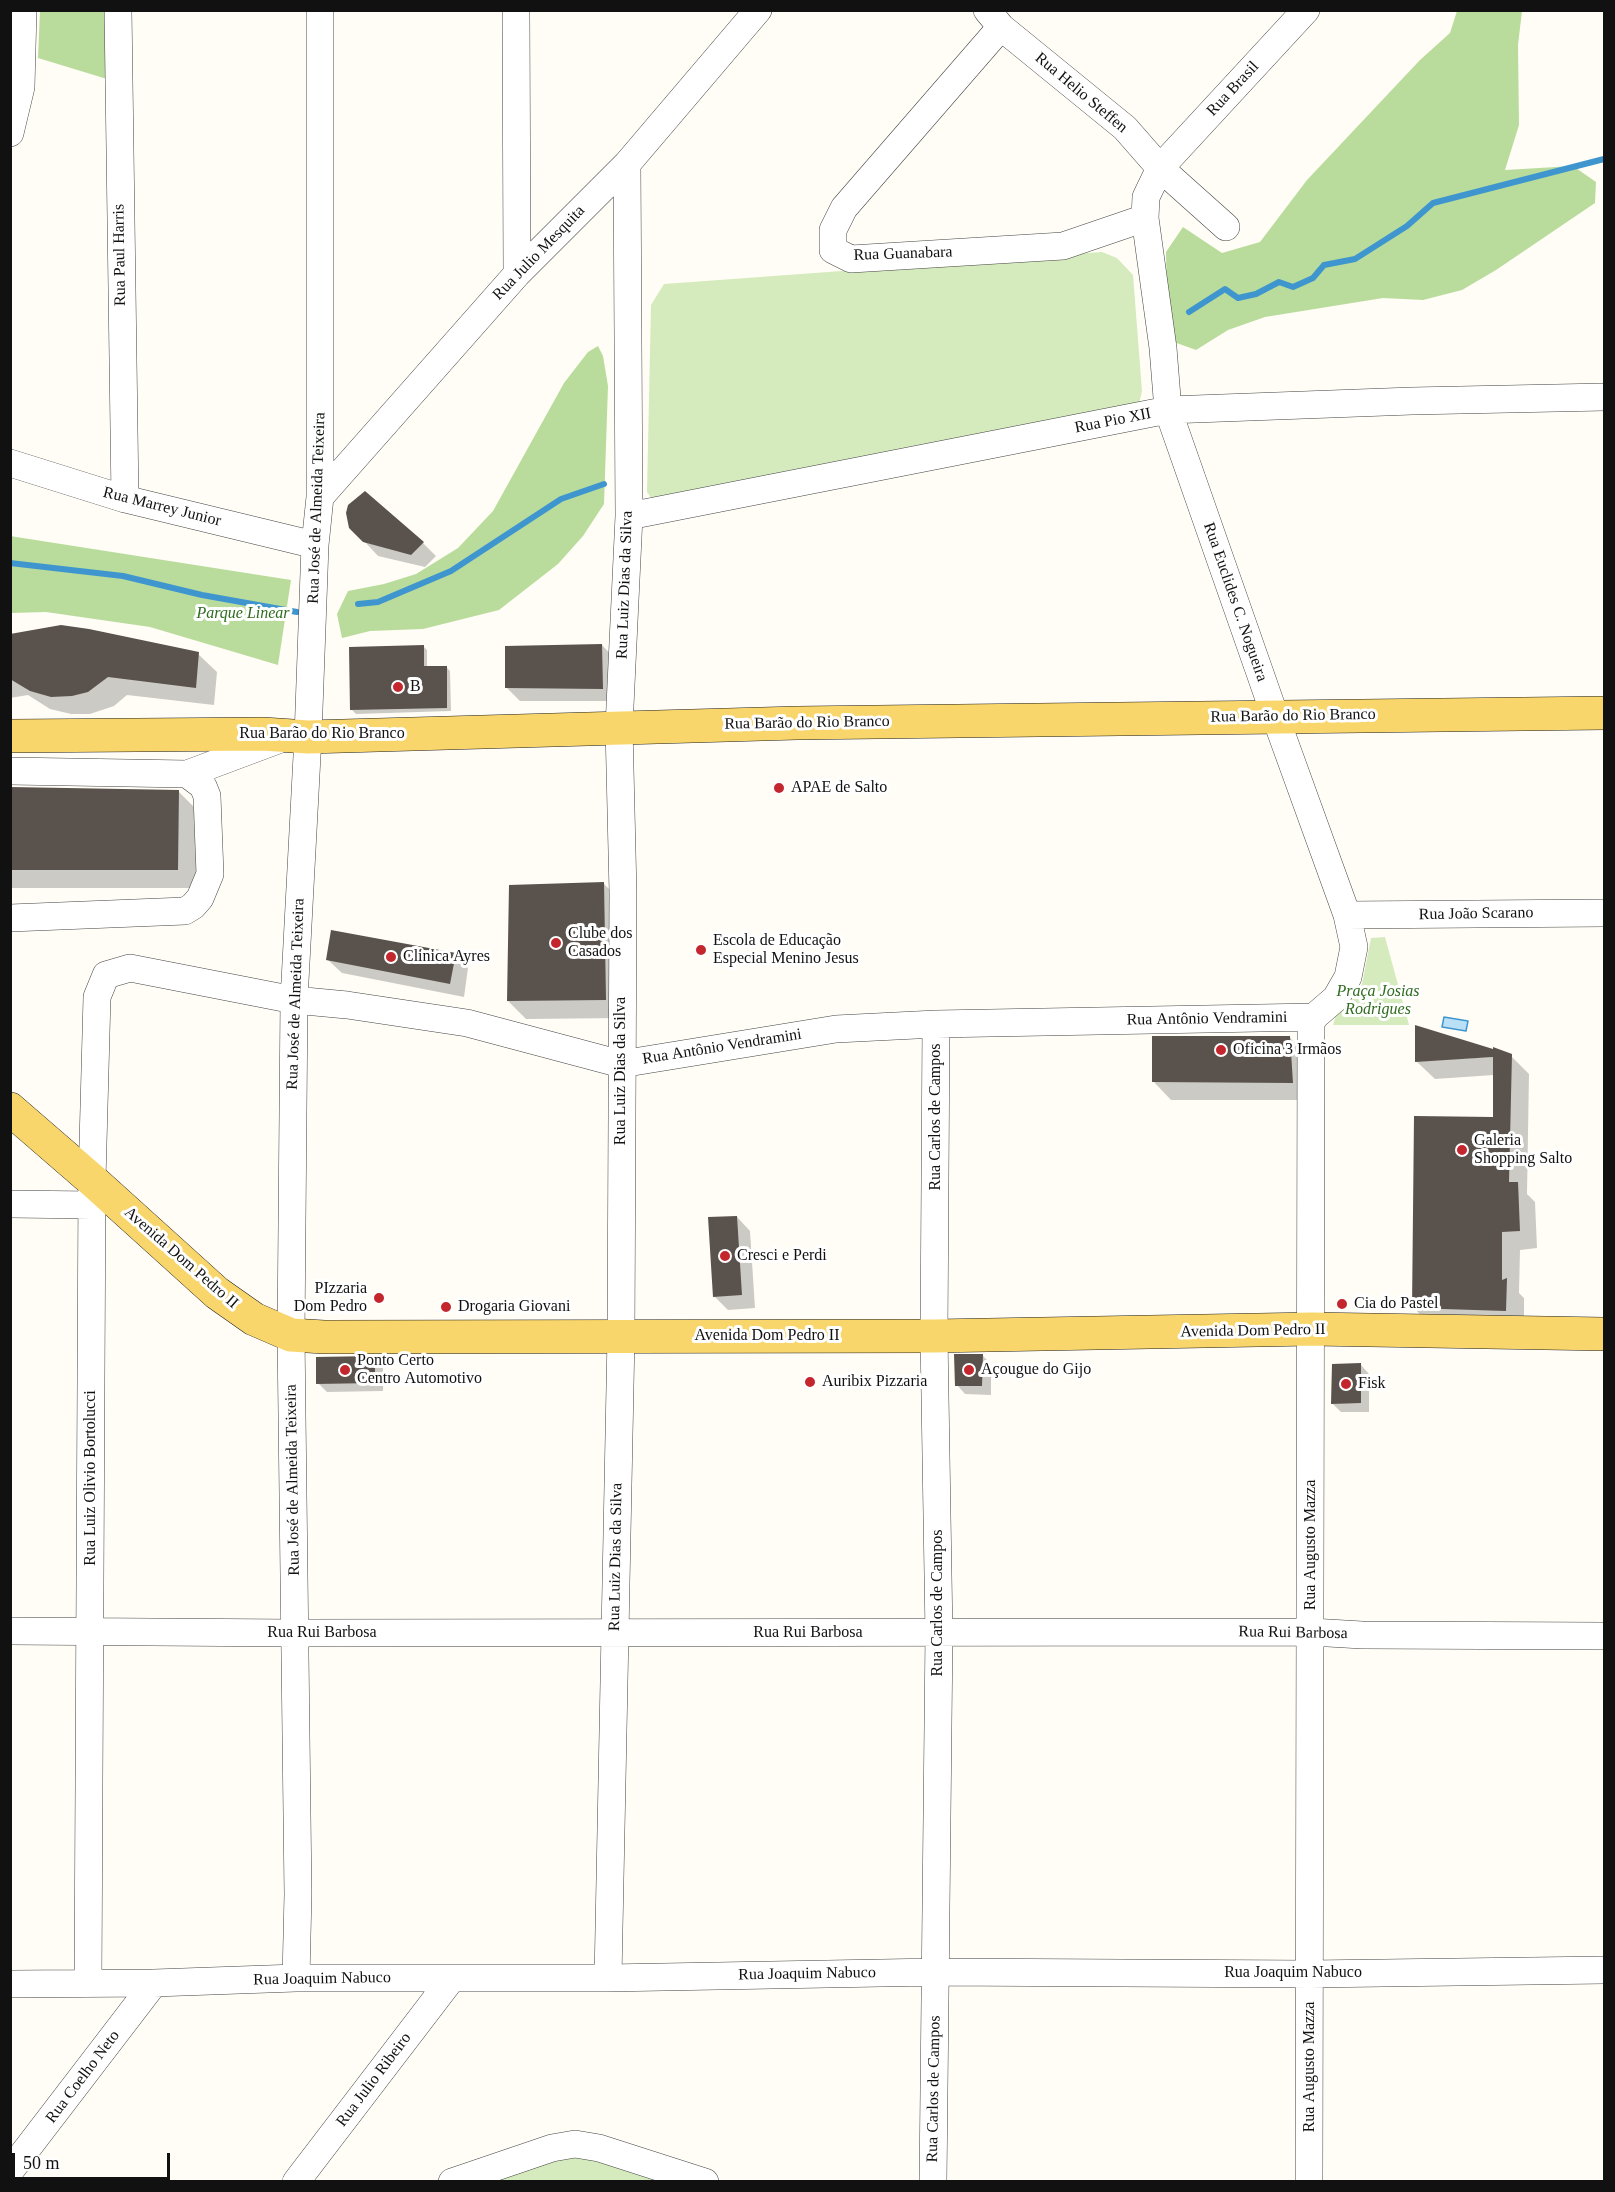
<!DOCTYPE html>
<meta charset="utf-8">
<style>
body{margin:0}
#map{position:relative;width:1615px;height:2192px;overflow:hidden;background:#fffdf5;font-family:"Times New Roman",serif}
canvas{display:block}
.frame{position:absolute;inset:0;border:12px solid #111;pointer-events:none}
.scale{position:absolute;left:12px;top:2153px;width:158px;height:27px;box-sizing:border-box;border:3px solid #111;border-top:0;padding-left:8px;font-size:18px;line-height:21px;white-space:nowrap;color:#111;-webkit-text-stroke:4px #fff;paint-order:stroke}
</style>
<div id="map">
<canvas width="1615" height="2192"></canvas>
<div class="frame"></div>
<div class="scale">50 m</div>
</div>
<script>
const c = document.querySelector('canvas').getContext('2d');
c.lineJoin = 'round';
function paint(path, color) { c.fillStyle = color; c.fill(path, 'evenodd'); }
const poly = rows => new Path2D(rows.map(r => 'M' + r).join(''));
function strokePath(path, color, width, dash) { c.strokeStyle = color; c.lineWidth = width; c.lineCap = dash ? 'butt' : 'round'; c.setLineDash(dash || []); c.stroke(path); }
function drawText(font, color, halo, rows, align = 'center') {
  c.font = font + ' "Times New Roman",serif'; c.lineWidth = 6; c.setLineDash([]); c.textBaseline = 'middle'; c.strokeStyle = halo; c.fillStyle = color; for (const [text, x, y, turn = 0] of rows) {
    c.save(); c.translate(x, y); c.rotate((+turn || 0) * Math.PI / 180); c.textAlign = isNaN(turn) ? turn : align; if (halo) c.strokeText(text, 0, 0); c.fillText(text, 0, 0); c.restore();
  }
}
paint(poly([
 [1102,252,1117,258,1133,275,1142,391,1139,404,654,502,647,492,651,305,664,284],
 [1385,937,1409,1025,1333,1025,1336,1015,1350,1003,1362,984,1371,938],
 [599,2154,670,2182,492,2182,554,2159]
]), '#d5ebbd');
paint(poly([
 [40,11,107,11,107,79,38,58],
 [1457,11,1522,11,1518,45,1519,125,1505,170,1573,166,1596,182,1595,203,1496,270,1462,290,1423,300,1383,298,1265,317,1228,330,1196,350,1174,342,1167,306,1166,252,1183,227,1222,253,1260,242,1307,180,1420,60,1450,33],
 [598,346,603,356,608,386,604,504,583,536,558,564,499,610,423,629,370,631,342,638,337,614,348,591,384,584,416,574,458,548,493,511,564,383,588,352],
 [10,536,291,580,278,665,150,627,46,612,11,613]
]), '#b9dc9c');
const water = poly([
 [1444,1017,1468,1021,1466,1031,1442,1027,1444,1017]
]);
paint(water, '#b9e0f7');
strokePath(water, '#3f96cf', 1.5);
paint(poly([
 [365,493,423,543,436,556,425,567,378,556,364,541],
 [10,637,198,654,217,672,214,705,127,695,114,706,90,714,71,714,50,709,28,695,10,698],
 [602,645,615,659,616,701,520,701,507,688],
 [423,646,427,650,427,668,446,667,450,671,451,711,356,714,352,710],
 [10,789,178,791,196,809,196,888,10,888],
 [604,884,622,902,623,1018,526,1019,508,1001],
 [455,955,468,968,464,997,342,973,328,960],
 [1290,1038,1308,1056,1310,1100,1171,1100,1153,1081],
 [1511,1056,1529,1074,1527,1194,1535,1202,1537,1248,1520,1250,1519,1293,1524,1298,1524,1328,1431,1326,1413,1307,1494,1119,1494,1075,1435,1079,1416,1061],
 [737,1217,750,1231,755,1308,728,1310,714,1296],
 [982,1355,991,1364,991,1395,965,1394,957,1385],
 [374,1358,383,1366,383,1391,327,1392,318,1383],
 [1361,1365,1369,1374,1369,1412,1341,1412,1332,1403]
]), '#0003');
strokePath(poly([
 [1189,312,1225,289,1238,298,1256,294,1279,282,1293,287,1313,278,1324,265,1355,259,1407,226,1433,203,1604,159],
 [10,563,123,576,202,595,297,612],
 [358,604,378,602,451,571,561,499,604,484]
]), '#3f96cf', 6);
paint(poly([
 [365,491,424,542,411,555,363,542,349,528,346,513,348,505],
 [61,625,89,629,199,652,196,688,108,677,88,692,72,696,51,697,30,691,10,679,10,634],
 [602,644,603,689,505,688,505,646],
 [424,645,424,666,447,666,447,708,350,710,349,647],
 [10,787,179,790,178,870,10,870],
 [604,882,606,1000,507,1001,509,885],
 [331,930,456,953,450,984,326,960],
 [1415,1025,1493,1049,1493,1047,1512,1054,1509,1182,1518,1182,1520,1231,1502,1232,1502,1280,1507,1278,1506,1311,1412,1308,1414,1116,1493,1117,1493,1057,1415,1062],
 [1152,1036,1290,1036,1293,1083,1152,1082],
 [737,1216,742,1295,713,1297,708,1217],
 [954,1354,983,1354,982,1386,955,1386],
 [375,1356,375,1383,316,1384,316,1357],
 [1361,1363,1361,1403,1331,1404,1332,1364]
]), '#5a524d');
const minor = poly([
 [118,10,125,499],
 [516,10,517,274],
 [987,10,1001,27,1125,128,1160,168,1226,227],
 [1306,10,1160,168,1146,197,1145,218,1163,348,1168,410,1275,716,1347,915,1354,947,1348,977,1336,998,1314,1017],
 [1001,27,844,208,833,230,833,250,851,259,1063,246,1145,218],
 [10,133,21,87,23,10],
 [10,463,125,499,315,545],
 [320,497,517,274,627,164,758,10],
 [629,516,1168,410,1412,401,1604,397],
 [10,771,187,774,203,786,207,796,210,874,200,898,193,906,185,911,10,918],
 [187,774,286,737],
 [1347,915,1604,913],
 [10,1204,92,1205],
 [10,1631,294,1633,1311,1632,1362,1635,1604,1636],
 [296,1978,298,1894,291,1335,294,1000,308,737,315,545,320,497,320,10],
 [608,1978,621,1337,623,893,619,727,629,516,627,164],
 [88,1983,92,1180,97,997,106,975,130,968,294,1000,347,1005,467,1023,621,1064,836,1029,936,1024,1314,1017],
 [10,1984,154,1983,296,1978,608,1978,936,1972,1310,1974,1604,1970],
 [10,2171,154,1983],
 [296,2182,452,1978],
 [452,2182,552,2148,575,2144,599,2148,705,2182],
 [933,2182,939,1634,934,1336,936,1024],
 [1309,2182,1311,1024,1314,1017]
]);
const major = poly([
 [10,736,263,734,308,737,797,723,1604,713],
 [10,1109,92,1180,217,1293,254,1319,291,1335,324,1337,934,1336,1312,1329,1604,1334]
]);
strokePath(minor, '#444', 28);
strokePath(major, '#222', 34);
strokePath(minor, '#fff', 27);
strokePath(major, '#f9d66b', 33);
for (const [x, y, r, color] of [
 [398,687,6,"#c4262e"],
 [779,788,6,"#c4262e"],
 [556,943,6,"#c4262e"],
 [701,950,6,"#c4262e"],
 [391,957,6,"#c4262e"],
 [1221,1050,6,"#c4262e"],
 [1462,1150,6,"#c4262e"],
 [725,1256,6,"#c4262e"],
 [379,1298,6,"#c4262e"],
 [1342,1304,6,"#c4262e"],
 [446,1307,6,"#c4262e"],
 [345,1370,6,"#c4262e"],
 [969,1370,6,"#c4262e"],
 [810,1382,6,"#c4262e"],
 [1346,1384,6,"#c4262e"]
]) { const dot = new Path2D(); dot.arc(x, y, r, 0, 2 * Math.PI); c.fillStyle = color; c.fill(dot); strokePath(dot, '#fff', 2); }
drawText('16px', '#111', '#fff', [
 ["Rua Brasil",1233,89,-47],
 ["Rua Helio Steffen",1081,93,40],
 ["Rua Julio Mesquita",539,253,-46],
 ["Rua Guanabara",903,254,-2],
 ["Rua Paul Harris",120,255,-91],
 ["Rua Pio XII",1113,421,-11],
 ["Rua Marrey Junior",162,507,14],
 ["Rua José de Almeida Teixeira",317,508,-88],
 ["Rua Luiz Dias da Silva",625,585,-88],
 ["Rua Euclides C. Nogueira",1235,602,71],
 ["Rua Barão do Rio Branco",1293,716,-1],
 ["Rua Barão do Rio Branco",807,723,-1],
 ["Rua Barão do Rio Branco",322,734],
 ["Rua João Scarano",1476,914,-1],
 ["Rua José de Almeida Teixeira",296,994,-88],
 ["Rua Antônio Vendramini",1207,1019,-1],
 ["Rua Antônio Vendramini",722,1047,-9],
 ["Rua Luiz Dias da Silva",621,1071,-90],
 ["Rua Carlos de Campos",936,1117,-90],
 ["Avenida Dom Pedro II",181,1258,41],
 ["Avenida Dom Pedro II",1253,1331,-1],
 ["Avenida Dom Pedro II",767,1336],
 ["Rua Luiz Olivio Bortolucci",91,1478,-90],
 ["Rua José de Almeida Teixeira",293,1480,-91],
 ["Rua Augusto Mazza",1311,1545,-90],
 ["Rua Luiz Dias da Silva",616,1557,-89],
 ["Rua Carlos de Campos",938,1603,-90],
 ["Rua Rui Barbosa",322,1633],
 ["Rua Rui Barbosa",808,1633],
 ["Rua Rui Barbosa",1293,1633,1],
 ["Rua Joaquim Nabuco",1293,1973],
 ["Rua Joaquim Nabuco",807,1974,-1],
 ["Rua Joaquim Nabuco",322,1979,-1],
 ["Rua Augusto Mazza",1310,2067,-90],
 ["Rua Coelho Neto",83,2077,-53],
 ["Rua Julio Ribeiro",374,2080,-53],
 ["Rua Carlos de Campos",934,2089,-89]
]);
drawText('italic 16px', '#2f6b1f', '#fff', [
 ["Parque Linear",243,614],
 ["Praça Josias",1378,992],
 ["Rodrigues",1378,1010]
]);
drawText('16px', '#111', '#fff', [
 ["B",410,687],
 ["APAE de Salto",791,788],
 ["Clube dos",568,934],
 ["Casados",568,952],
 ["Escola de Educação",713,941],
 ["Especial Menino Jesus",713,959],
 ["Clinica Ayres",403,957],
 ["Oficina 3 Irmãos",1233,1050],
 ["Galeria",1474,1141],
 ["Shopping Salto",1474,1159],
 ["Cresci e Perdi",737,1256],
 ["PIzzaria",367,1289,"right"],
 ["Dom Pedro",367,1307,"right"],
 ["Cia do Pastel",1354,1304],
 ["Drogaria Giovani",458,1307],
 ["Ponto Certo",357,1361],
 ["Centro Automotivo",357,1379],
 ["Açougue do Gijo",981,1370],
 ["Auribix Pizzaria",822,1382],
 ["Fisk",1358,1384]
], 'left');
</script>
